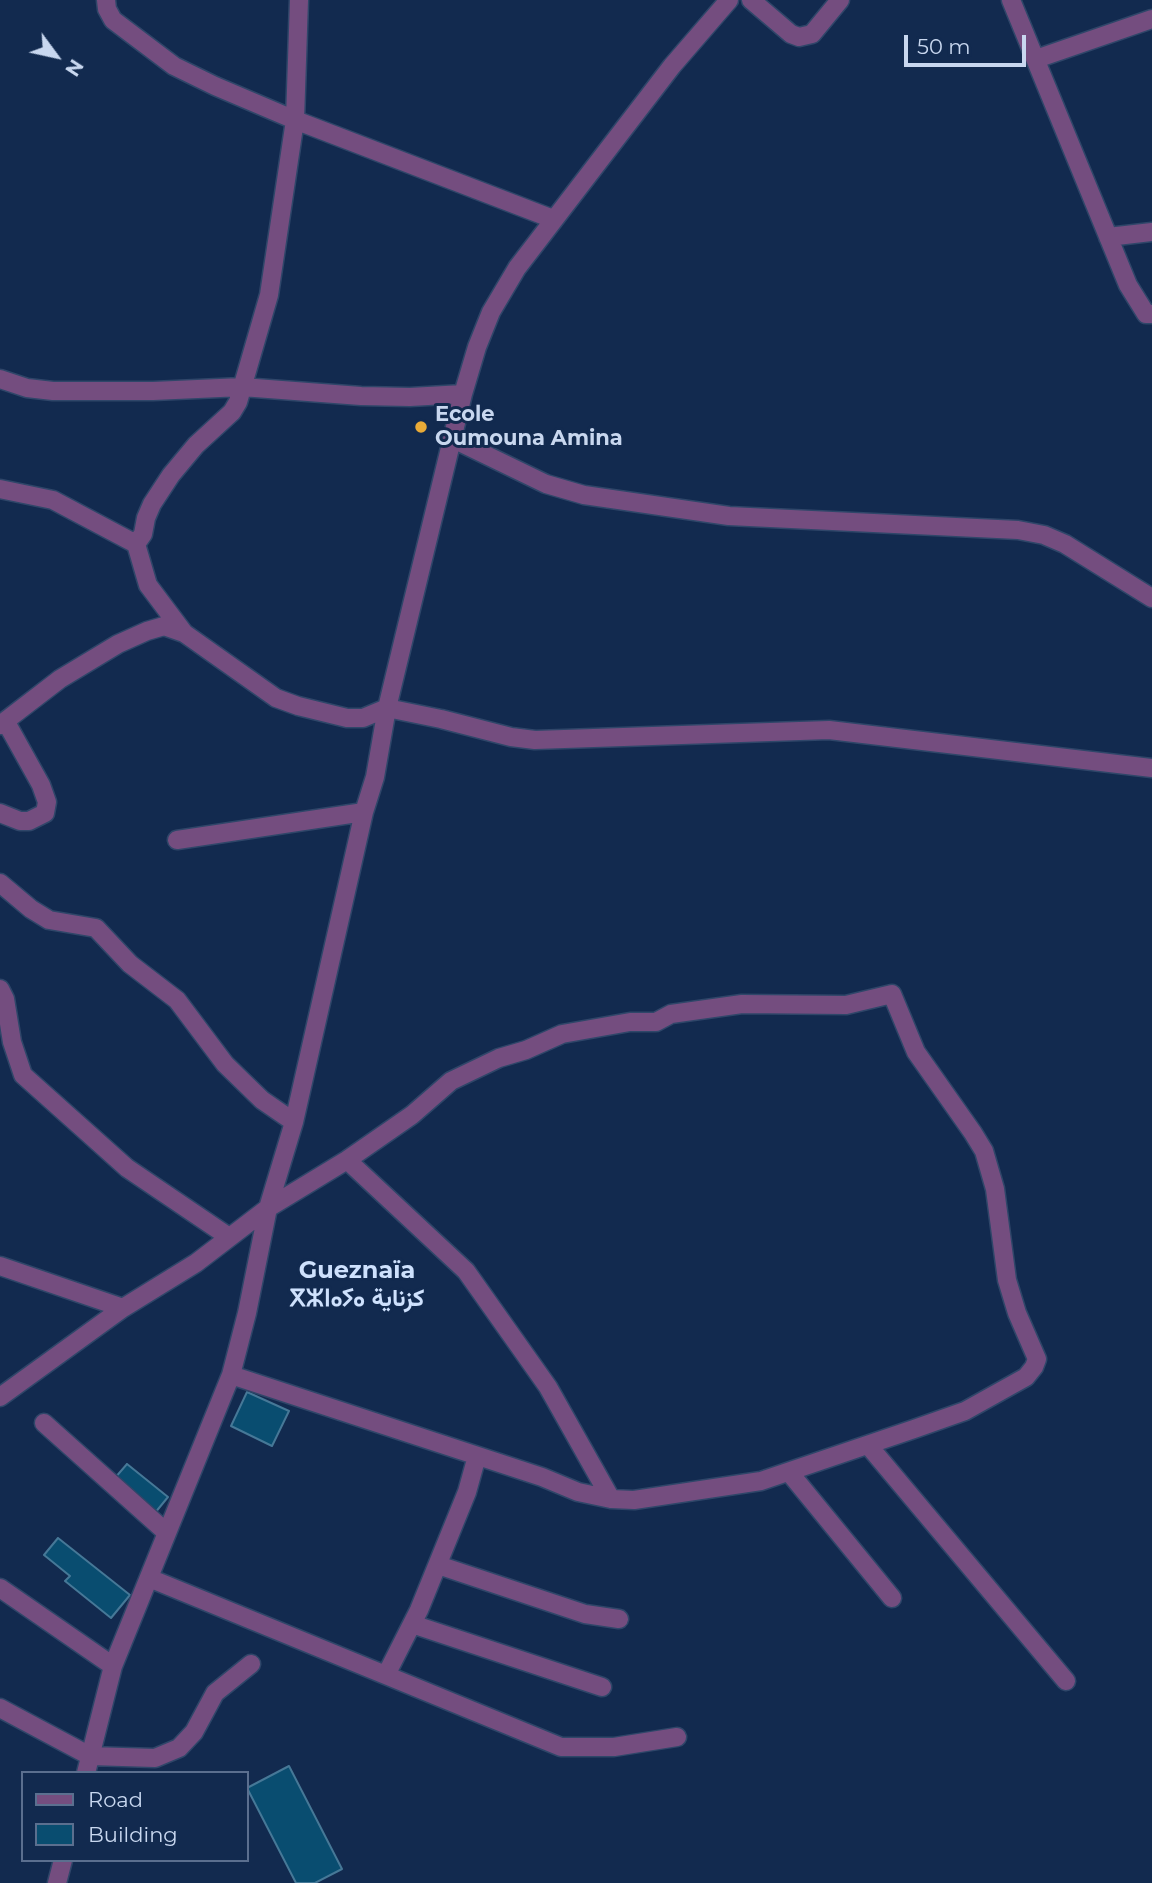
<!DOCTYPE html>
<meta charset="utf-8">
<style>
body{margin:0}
#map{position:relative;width:1152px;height:1883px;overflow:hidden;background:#122a4f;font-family:Montserrat,sans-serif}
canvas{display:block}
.legend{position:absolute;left:21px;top:1771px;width:228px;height:91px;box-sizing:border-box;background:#122a4f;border:2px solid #5b6f8f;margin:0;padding:9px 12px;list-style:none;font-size:21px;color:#c8d7ef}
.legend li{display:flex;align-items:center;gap:14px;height:35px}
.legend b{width:35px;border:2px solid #5b6f8f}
.north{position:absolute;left:21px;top:21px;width:70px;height:70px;-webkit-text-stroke:5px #122a4f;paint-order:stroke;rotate:123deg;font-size:19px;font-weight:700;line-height:28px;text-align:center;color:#c8d7ef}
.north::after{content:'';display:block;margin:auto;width:24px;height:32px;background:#c8d7ef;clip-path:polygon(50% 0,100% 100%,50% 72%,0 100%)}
.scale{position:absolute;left:904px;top:35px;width:122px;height:32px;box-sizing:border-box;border:4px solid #c8d7ef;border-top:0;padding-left:9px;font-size:21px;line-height:24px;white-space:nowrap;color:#c8d7ef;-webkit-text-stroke:5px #122a4f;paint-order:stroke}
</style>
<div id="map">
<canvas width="1152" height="1883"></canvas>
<ul class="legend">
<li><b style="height:9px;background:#744d7f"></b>Road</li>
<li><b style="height:19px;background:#094d70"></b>Building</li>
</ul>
<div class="north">N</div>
<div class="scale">50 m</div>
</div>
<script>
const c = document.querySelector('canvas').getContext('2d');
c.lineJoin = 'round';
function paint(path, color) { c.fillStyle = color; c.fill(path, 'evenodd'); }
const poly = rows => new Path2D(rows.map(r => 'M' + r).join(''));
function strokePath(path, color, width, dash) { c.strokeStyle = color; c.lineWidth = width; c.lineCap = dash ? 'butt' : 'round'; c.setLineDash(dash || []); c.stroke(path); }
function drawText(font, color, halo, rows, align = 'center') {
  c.font = font + ' Montserrat,Vazirmatn,"Noto Sans Tifinagh",sans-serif'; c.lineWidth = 6; c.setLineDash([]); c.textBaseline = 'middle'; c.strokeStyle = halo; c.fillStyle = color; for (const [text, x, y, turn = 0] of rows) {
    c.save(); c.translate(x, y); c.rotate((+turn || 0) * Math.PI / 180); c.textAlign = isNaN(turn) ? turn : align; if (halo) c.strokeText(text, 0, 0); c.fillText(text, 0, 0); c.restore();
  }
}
const building = poly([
 [247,1392,289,1411,272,1446,231,1426,247,1392],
 [127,1464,168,1497,150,1519,108,1486,127,1464],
 [58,1538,130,1595,111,1618,65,1581,70,1576,44,1555,58,1538],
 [289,1766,342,1869,315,1883,296,1883,247,1788,289,1766]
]);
paint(building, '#094d70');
strokePath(building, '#467897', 2);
const minor = poly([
 [106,0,107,9,113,20,174,66,215,86,295,120,269,295,238,402,232,412,196,445,171,475,152,504,146,518,143,534,136,544],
 [299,0,295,120,553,219],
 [751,0,791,34,799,37,812,34,840,0],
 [1011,0,1128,285,1146,314,1152,314],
 [1036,59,1152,19],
 [1108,237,1152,232],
 [0,379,27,388,53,391,153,391,242,387,361,396,410,397,463,394],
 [453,439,546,484,584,495,729,516,1018,530,1044,535,1065,544,1152,598],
 [0,489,53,500,136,544,148,585,184,633],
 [0,725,60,679,118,644,147,631,164,626,184,633,276,698,298,706,347,718,363,718,387,708,441,719,511,737,535,740,829,730,1152,768],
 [0,813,20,821,29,821,45,813,47,802,41,785,6,722],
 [177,840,364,812],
 [0,883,31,909,49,920,96,928,130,964,177,1000,225,1064,262,1100,294,1122],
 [0,989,5,999,12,1042,23,1075,127,1168,229,1237],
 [347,1160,466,1271,548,1387,611,1499],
 [0,1266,123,1308],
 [0,1397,123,1308,196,1263,268,1208,347,1160,412,1115,451,1081,499,1058,526,1050,562,1034,630,1022,656,1022,671,1014,742,1004,846,1005,892,994,916,1052,973,1133,984,1151,995,1189,1007,1280,1017,1313,1037,1359,1034,1367,1026,1377,965,1411,914,1429,761,1481,634,1500,611,1499,578,1492,542,1477,231,1375],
 [44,1423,167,1533],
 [868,1445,1066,1681],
 [789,1472,892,1598],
 [438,1565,585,1614,619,1619],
 [149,1578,561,1747,614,1747,677,1737],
 [0,1588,113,1666],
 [412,1624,602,1687],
 [386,1675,419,1610,467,1492,477,1456],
 [0,1708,90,1756,155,1758,179,1748,194,1732,215,1693,251,1664],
 [86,1773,113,1666,231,1375,247,1313,268,1208,294,1122,364,812,375,777,387,708,463,394,477,347,491,312,517,268,672,66,729,0],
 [57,1883,63,1860]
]);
strokePath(minor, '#2f4669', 21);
strokePath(minor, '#744d7f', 18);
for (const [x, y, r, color] of [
 [421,427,7,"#e9ab38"]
]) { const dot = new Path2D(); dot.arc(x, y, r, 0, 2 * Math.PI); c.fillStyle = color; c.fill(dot); strokePath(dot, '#122a4f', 2.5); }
drawText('bold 21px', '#c8d7ef', '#122a4f', [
 ["Ecole",435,415],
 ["Oumouna Amina",435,439]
], 'left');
drawText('bold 24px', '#cee1fd', '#122a4f', [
 ["Gueznaïa",357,1271],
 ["ⴳⵣⵏⴰⵢⴰ كزناية",357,1299]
]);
</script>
